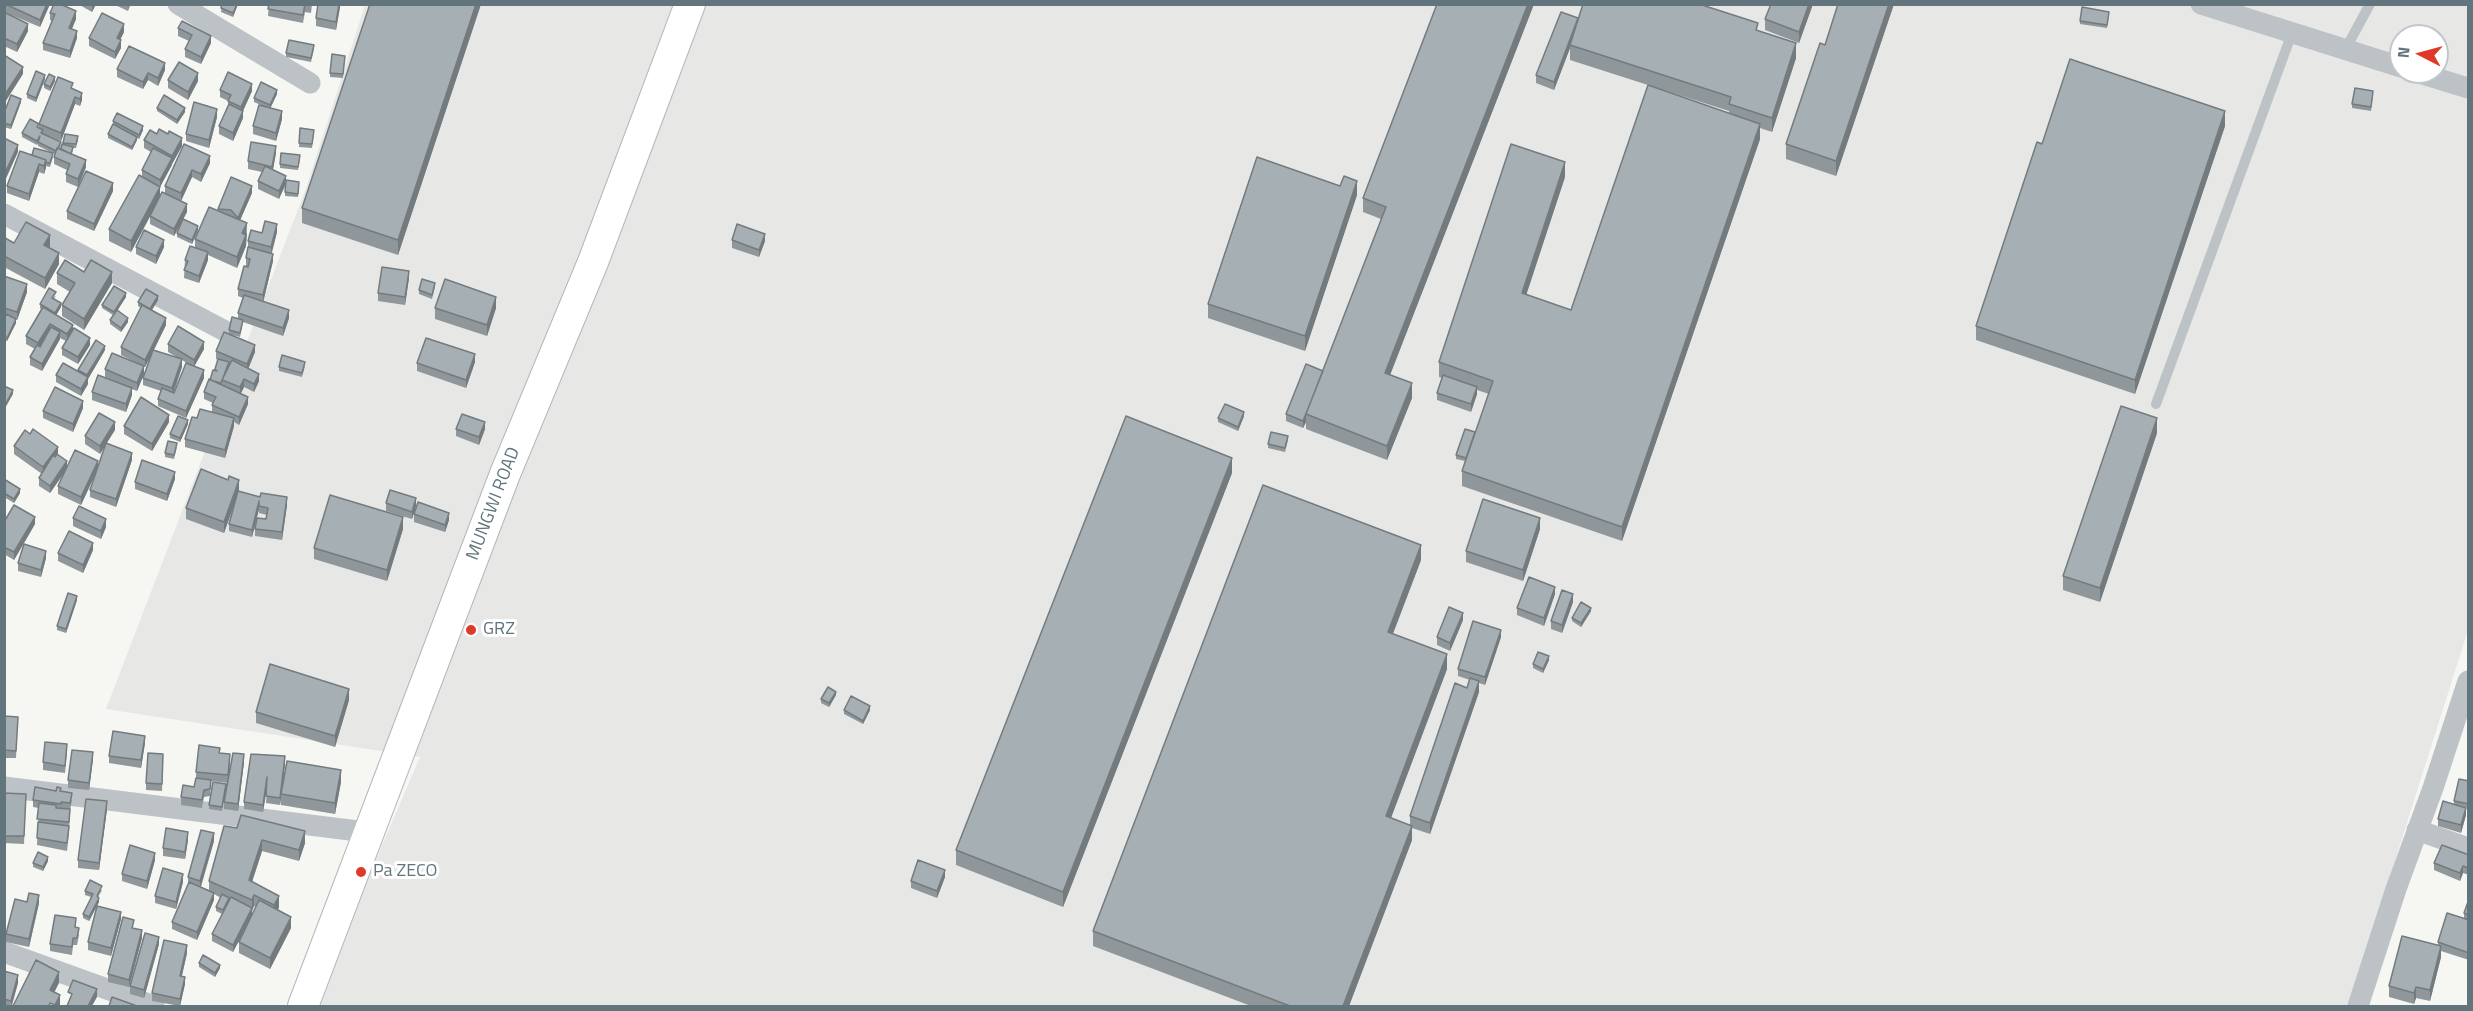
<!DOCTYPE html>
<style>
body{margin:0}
#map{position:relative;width:2473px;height:1011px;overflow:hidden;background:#f6f6f3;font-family:"Titillium Web",sans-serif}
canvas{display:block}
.frame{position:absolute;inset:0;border:6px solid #62757d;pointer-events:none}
.north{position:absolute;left:2389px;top:24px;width:60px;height:60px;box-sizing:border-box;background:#fff;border:2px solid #c0c8cb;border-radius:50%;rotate:276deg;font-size:16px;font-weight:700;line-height:24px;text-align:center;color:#62757d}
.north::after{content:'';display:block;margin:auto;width:21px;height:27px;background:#df392a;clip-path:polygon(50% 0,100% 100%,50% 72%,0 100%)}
</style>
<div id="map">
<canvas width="2473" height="1011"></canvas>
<div class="frame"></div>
<div class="north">N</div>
</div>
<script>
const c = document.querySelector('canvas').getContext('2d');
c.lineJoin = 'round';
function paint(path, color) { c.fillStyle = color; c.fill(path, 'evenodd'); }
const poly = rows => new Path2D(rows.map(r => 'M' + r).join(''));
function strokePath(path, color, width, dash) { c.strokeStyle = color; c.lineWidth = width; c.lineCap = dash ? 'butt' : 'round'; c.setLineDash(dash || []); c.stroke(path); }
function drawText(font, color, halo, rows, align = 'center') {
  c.font = font + ' "Titillium Web",sans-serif'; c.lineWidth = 6; c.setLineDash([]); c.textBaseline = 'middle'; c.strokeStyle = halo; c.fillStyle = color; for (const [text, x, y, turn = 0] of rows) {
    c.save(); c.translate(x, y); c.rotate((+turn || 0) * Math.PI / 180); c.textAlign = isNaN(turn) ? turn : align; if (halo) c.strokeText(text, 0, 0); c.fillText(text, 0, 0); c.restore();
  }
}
paint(poly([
 [365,5,2468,5,2468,630,2349,1006,313,1006,420,757,106,709,305,191],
 [2401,36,2437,36,2437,72,2401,72]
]), '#e7e7e6');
const secondary = poly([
 [303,1006,505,474,593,262,690,4]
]);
strokePath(secondary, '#b1b8bb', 32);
strokePath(poly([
 [2345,50,2370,4],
 [2156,404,2292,33]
]), '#bcc2c5', 10);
strokePath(poly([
 [178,4,310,83],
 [2201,4,2401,67],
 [2416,72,2468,88],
 [4,214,225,331],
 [4,787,358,831],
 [2417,830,2468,848],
 [4,952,154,1006],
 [2358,1006,2396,889,2433,788,2468,681]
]), '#bcc2c5', 21);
strokePath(secondary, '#fff', 30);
paint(poly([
 [4,4,50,4,40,27,4,12],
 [78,4,96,4,92,12],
 [113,4,131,4,128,11],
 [222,4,238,4,233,17,221,12],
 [269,4,312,4,311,13,305,12,303,23,268,16],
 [340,4,336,30,316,26,316,18],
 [481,4,398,255,302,223,302,208],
 [1437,4,1534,4,1390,375,1412,398,1387,460,1306,429,1306,422,1303,428,1286,421,1286,414,1323,371,1381,219,1363,212,1363,198],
 [1771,4,1813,4,1799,43,1765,30,1765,19],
 [1838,4,1894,4,1836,176,1786,159,1786,144,1825,45],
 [4,12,28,31,17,52,4,46],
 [50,13,76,19,72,29,77,38,70,58,43,50,43,43,52,21,50,20],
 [2109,15,2107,28,2080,24,2080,21],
 [1578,18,1758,31,1796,58,1772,132,1760,128,1760,139,1622,541,1462,486,1462,471,1465,461,1456,459,1456,455,1475,435,1489,394,1477,390,1477,394,1471,412,1437,400,1437,393,1442,378,1439,377,1439,362,1565,177,1526,294,1571,310,1729,113,1729,111,1570,60,1570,48,1554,90,1536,83,1536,75],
 [178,28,211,43,201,64,185,57,185,49,189,41,178,36],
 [124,32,120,40,121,48,115,59,89,46,89,38],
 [314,49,311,62,286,57,286,53],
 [345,56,343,78,330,77,330,73],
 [117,69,165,70,158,86,148,80,143,89,117,77],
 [45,79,36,102,27,98,27,94],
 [168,80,198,81,188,100,168,88],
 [55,81,50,91,44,88,44,84],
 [73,89,82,100,80,106,75,104,61,141,46,135,61,145,60,149,61,149,63,145,65,134,78,140,76,148,73,148,72,154,86,167,78,187,66,182,66,174,67,170,54,164,54,157,55,154,38,146,38,144,37,145,22,137,22,133,39,128,39,124],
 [220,90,252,91,243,111,243,118,233,141,219,134,219,126,228,105,228,101,220,97],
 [277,94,270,108,282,119,276,141,253,134,253,126,263,106,254,102,254,98],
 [2373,95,2371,111,2352,108,2352,104],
 [21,102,11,129,4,127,4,113],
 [157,108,185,112,177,124,157,111],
 [217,117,209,148,186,141,186,134],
 [113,121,143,130,139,139,137,138,137,140,132,150,108,138,108,134,113,125],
 [2225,126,2135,394,1976,340,1976,326,2042,144],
 [300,128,314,133,312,148,299,147],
 [157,134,182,146,172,164,160,187,160,196,165,193,165,186,184,144,210,163,201,182,192,177,181,201,166,194,187,212,174,236,150,224,150,216,131,252,109,241,109,229,142,177,142,170,151,152,144,148,144,140],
 [276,153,273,170,286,176,279,199,258,189,258,181,262,172,248,169,248,161],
 [32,155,53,157,50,167,46,166,44,174,39,172,29,201,7,193,7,186],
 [300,159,298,170,280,168,280,164],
 [299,185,298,197,285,196,285,192],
 [113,191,94,231,67,219,67,211],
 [252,193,240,220,247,234,246,246,237,268,208,255,208,260,199,283,184,278,185,260,195,248,195,239,218,211,218,209],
 [1357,195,1305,351,1208,318,1208,304],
 [198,230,192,244,177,237,177,233],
 [277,232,272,253,273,261,263,302,289,318,283,336,243,322,240,337,229,334,229,330,238,319,238,313,243,298,238,296,238,289,248,266,246,266,246,258,248,248,248,241,262,233],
 [4,240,14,243,50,246,49,248,59,264,45,289,4,267],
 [732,240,765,241,759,257,732,248],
 [136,247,164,247,156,264,136,254],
 [84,272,112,283,84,330,62,316,62,305,70,292,57,284,57,273],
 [4,276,27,292,17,320,15,319,16,323,7,341,4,340],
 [409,278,405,305,378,301,378,293],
 [435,287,432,299,419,294,419,290],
 [56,296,54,299,61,307,56,315,90,345,78,364,62,355,62,348,66,341,60,338,60,339,42,371,30,365,30,357,35,349,26,344,26,336,42,310,40,308,40,304],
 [126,297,117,310,128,322,121,332,110,324,110,320,113,315,102,308,102,305],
 [158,300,152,310,166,325,154,350,180,359,168,352,168,344,204,349,194,366,204,378,186,418,158,406,158,399,161,391,143,385,143,378,150,358,145,367,144,367,144,374,137,391,132,389,132,395,126,412,92,400,92,392,120,383,105,377,105,369,141,365,121,355,121,347,141,308,138,306,138,302],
 [182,360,188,364,174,393,182,367],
 [435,308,496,308,487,336,435,319],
 [105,350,88,379,88,384,81,396,56,382,56,375,78,371,78,370],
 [216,351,255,352,248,368,259,381,254,392,244,387,241,393,248,404,239,425,234,422,234,426,225,458,185,447,185,439,197,418,212,412,212,405,213,403,204,399,204,392,215,371,218,360,216,359],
 [475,362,466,388,417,371,417,363],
 [305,366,302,377,279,371,279,367],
 [83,408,73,432,43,418,43,411],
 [1244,416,1238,431,1218,422,1218,418],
 [169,422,152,451,124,434,124,426],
 [188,424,180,442,170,438,170,434],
 [456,429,485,429,479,445,456,436],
 [115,430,106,443,132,460,116,507,90,497,90,490,96,473,81,505,58,494,58,486,63,474,50,493,39,486,39,478,42,474,14,454,14,446,58,455,67,466,98,467,106,444,100,454,85,444,85,436],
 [2157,433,2100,602,2063,590,2063,576],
 [1288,440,1285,452,1268,448,1268,444],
 [177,447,174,459,165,457,165,453],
 [1232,473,1063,907,956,865,956,850],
 [4,479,20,493,14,503,4,497],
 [175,479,167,501,135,489,135,482],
 [239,491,287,505,282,540,255,536,255,529,266,519,267,515,259,513,259,509,252,537,229,531,229,524,233,507,224,533,186,519,186,508],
 [386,503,416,506,412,519,386,511],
 [414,514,449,520,445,532,414,522],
 [73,518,106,527,101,539,73,526],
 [4,522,35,524,14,560,4,554],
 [403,529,387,581,314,559,314,548],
 [1540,529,1523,581,1466,562,1466,551],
 [93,550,83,573,58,561,58,553],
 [46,558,41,577,18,571,18,563],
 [1421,560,1393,634,1447,669,1391,818,1410,825,1410,816,1467,688,1470,680,1458,676,1458,669,1501,637,1485,685,1479,683,1479,692,1430,834,1412,828,1412,840,1349,1006,1251,1006,1093,946,1093,931],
 [1555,594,1544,626,1517,615,1517,608],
 [77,600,66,633,57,630,57,626],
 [1573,602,1562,633,1551,629,1551,621],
 [1591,611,1581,627,1572,621,1572,618],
 [1463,620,1450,651,1437,645,1437,637],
 [1549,660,1543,673,1533,668,1533,664],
 [836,695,829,707,821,703,821,699],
 [349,700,335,747,256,723,256,712],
 [844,710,870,710,863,724,844,714],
 [4,716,18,717,16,758,4,758],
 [145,743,141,768,109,763,109,756],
 [67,752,65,773,43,770,43,762],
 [220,753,230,761,228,782,244,762,238,811,224,809,224,802,228,783,211,781,210,796,204,797,202,808,181,805,181,797,194,787,196,778,196,772],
 [163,754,162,791,146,790,146,783],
 [93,759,89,790,68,788,68,780],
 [285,764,283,782,341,782,335,814,281,805,281,798,280,805,266,803,267,790,263,812,244,809,244,802],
 [2469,781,2469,808,2456,805,2466,815,2461,833,2438,826,2438,819,2454,804,2454,801],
 [226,787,222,811,209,809,209,805],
 [61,791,72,800,70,811,69,833,67,851,37,845,39,808,33,807,33,800],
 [4,793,26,794,24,844,4,843],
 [107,809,99,870,78,868,78,860],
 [224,826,305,843,299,861,262,851,252,882,279,907,278,910,291,928,270,969,239,953,239,942,249,921,233,952,212,941,212,934,222,914,216,911,216,907,221,898,214,894,214,900,197,940,172,929,172,922,188,885,188,877,214,841,201,887,209,890,209,881],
 [254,906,256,907,252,915,252,911],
 [188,840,185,859,163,856,163,848],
 [2469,855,2469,875,2463,873,2460,881,2434,870,2434,863],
 [155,860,147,889,122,881,122,874],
 [48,861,43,871,33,867,33,863],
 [945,877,937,898,911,888,911,881],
 [183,882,176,909,155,903,155,896],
 [102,890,98,897,99,902,89,921,83,918,83,914,91,897,85,895,85,891],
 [2469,899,2469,960,2441,951,2441,957,2430,1001,2416,998,2414,1004,2389,997,2389,986,2438,945,2438,942,2464,918,2464,913],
 [27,902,39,903,29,947,6,942,6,934],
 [121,919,111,956,88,950,88,942],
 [76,927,79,935,77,945,73,945,72,955,50,951,50,944],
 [134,928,142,938,129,987,108,982,108,974],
 [159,944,144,998,130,994,130,986],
 [187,953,182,976,185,984,180,1006,152,1001,152,993],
 [199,963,220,968,215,977,199,967],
 [4,971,18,983,12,1006,5,1006]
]), '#8f979b');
paint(poly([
 [47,4,50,4,40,27,40,20],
 [92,4,96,4,92,12],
 [237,4,238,4,233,17,233,13],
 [339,4,340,4,340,8,336,30,336,22],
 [476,4,481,4,398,255,398,240],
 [1528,4,1534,4,1385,388,1385,373],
 [1809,4,1813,4,1799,43,1799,32],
 [1889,4,1894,4,1836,176,1836,161],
 [76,11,76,19,69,35,69,28],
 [1578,18,1570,45,1570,48,1554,90,1554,82],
 [28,24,28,31,17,52,17,44],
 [124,24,124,32,117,46,117,38],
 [77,31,77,38,70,58,70,51],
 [211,36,211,43,201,64,201,57],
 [121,40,121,48,115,59,115,52],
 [1796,43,1796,58,1772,132,1772,118],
 [165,63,165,70,158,86,158,78],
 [23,67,23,74,4,104,4,96],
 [148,73,148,80,143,89,143,82],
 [198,73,198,81,188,100,188,92],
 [45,75,45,79,36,102,36,98],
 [55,77,55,81,50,91,50,87],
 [252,84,252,91,241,115,241,107],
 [277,90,277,94,270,109,270,105],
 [82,93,82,100,80,106,80,99],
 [75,97,75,104,61,141,61,133],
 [21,99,21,102,11,129,11,125],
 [185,108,185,112,177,124,177,120],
 [217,109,217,117,209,148,209,140],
 [243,111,243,118,233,141,233,133],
 [282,111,282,119,276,141,276,133],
 [2225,111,2225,126,2135,394,2135,380],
 [1760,124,1760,139,1622,541,1622,527],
 [143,126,143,130,139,139,139,135],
 [137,137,137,140,132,150,132,147],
 [182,138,182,146,172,164,172,156],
 [18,145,18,152,4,183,4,175],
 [276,146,276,153,272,174,272,167],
 [210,156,210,163,201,182,201,174],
 [172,158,172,165,160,187,160,198,131,252,131,241,160,187,160,180],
 [46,160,46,168,44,174,44,166],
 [86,160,86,167,78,187,78,179],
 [1565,162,1565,177,1522,308,1522,293],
 [39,164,39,172,29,201,29,194],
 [192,170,192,177,181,201,181,193],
 [286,176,286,184,279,199,279,191],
 [1357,181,1357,195,1305,351,1305,336],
 [113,183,113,191,94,231,94,224],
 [252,186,252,193,238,225,238,218],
 [187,204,187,212,174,236,174,229],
 [247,223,246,246,237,268,237,257,242,233],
 [277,224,277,232,271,254,271,247],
 [198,226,198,230,192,244,192,240],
 [765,234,765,241,759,257,759,250],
 [50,235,50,246,44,256,44,245],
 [164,240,164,247,156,264,156,256],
 [208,252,208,260,199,283,199,276],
 [59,253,59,264,45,289,45,278],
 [273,254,273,261,263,303,263,295],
 [409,271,409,278,405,305,405,297],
 [112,272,112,283,84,330,84,319],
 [27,284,27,292,17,320,17,312],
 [126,293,126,297,114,316,114,312],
 [158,296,158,300,150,313,150,309],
 [496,297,496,308,487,336,487,325],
 [61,303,61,307,55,317,55,313],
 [289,310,289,318,283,336,283,328],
 [128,318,128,322,121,332,121,328],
 [166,318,166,325,145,367,145,360],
 [16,319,16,323,7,341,7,338],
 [50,324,50,332,38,351,38,343],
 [73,325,73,332,67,342,67,334],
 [60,332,60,339,42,371,42,364],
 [90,338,90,345,78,364,78,357],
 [204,342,204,349,194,367,194,360],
 [255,345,255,352,247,372,247,364],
 [105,346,105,350,88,379,88,384,81,396,81,389,87,377,87,375],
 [475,354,475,362,466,388,466,380],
 [182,359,182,367,172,395,172,388],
 [144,366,144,374,137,391,137,383],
 [204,370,204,378,186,418,186,411],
 [259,374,259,381,254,392,254,384],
 [244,379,244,387,240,395,240,387],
 [1412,383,1412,398,1387,460,1387,446],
 [1477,387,1477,394,1471,412,1471,404],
 [132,388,132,395,126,412,126,404],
 [13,390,13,394,4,410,4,407],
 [248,397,248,404,239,425,239,417],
 [83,401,83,408,73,432,73,424],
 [1244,412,1244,416,1238,431,1238,427],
 [1306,414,1306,422,1303,428,1303,421],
 [169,415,169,422,152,451,152,444],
 [234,418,234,426,225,458,225,450],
 [2157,418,2157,433,2100,602,2100,588],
 [188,420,188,424,180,442,180,438],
 [115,422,115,430,100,454,100,446],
 [485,422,485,429,479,445,479,437],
 [58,447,58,455,43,475,43,467],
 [132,453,132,460,116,507,116,499],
 [1232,458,1232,473,1063,907,1063,892],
 [67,461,67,469,50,493,50,486],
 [98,461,98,468,81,505,81,497],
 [175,472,175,479,167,501,167,494],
 [239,480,239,491,224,533,224,522],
 [20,489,20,493,14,503,14,499],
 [287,497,287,505,282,540,282,532],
 [416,498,416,506,412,519,412,512],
 [259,501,259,509,252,537,252,530],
 [449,513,449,520,445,532,445,525],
 [35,517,35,524,14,560,14,552],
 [403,517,403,529,387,581,387,570],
 [1540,518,1540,529,1523,581,1523,570],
 [106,519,106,527,101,539,101,531],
 [93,543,93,550,83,573,83,565],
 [1421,545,1421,560,1388,646,1388,632],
 [46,551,46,558,41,577,41,570],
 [1555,587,1555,594,1544,626,1544,618],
 [1573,594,1573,602,1562,633,1562,625],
 [77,596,77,600,66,633,66,629],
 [1591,608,1591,611,1581,627,1581,623],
 [1463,613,1463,620,1450,651,1450,643],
 [1501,630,1501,637,1485,685,1485,677],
 [1447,654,1447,669,1386,831,1386,816],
 [1549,656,1549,660,1543,673,1543,669],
 [1479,681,1479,692,1430,834,1430,823],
 [349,689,349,700,335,747,335,736],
 [836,692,836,695,829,707,829,703],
 [870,706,870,710,863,724,863,721],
 [145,736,145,743,141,768,141,760],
 [93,752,93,759,89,790,89,783],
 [244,754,244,762,238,811,238,804],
 [285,756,285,764,280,805,280,798],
 [341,770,341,782,335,814,335,803],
 [267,777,267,784,263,812,263,805],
 [107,801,107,809,99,870,99,863],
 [2466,808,2466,815,2461,833,2461,825],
 [1412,826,1412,840,1349,1006,1343,1006],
 [305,831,305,843,299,861,299,850],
 [188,832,188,840,185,859,185,852],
 [214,833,214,841,200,888,200,881],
 [262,840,262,851,249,891,249,880],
 [155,853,155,860,147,889,147,881],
 [48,857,48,861,43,871,43,867],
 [2463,866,2463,873,2460,881,2460,873],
 [945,870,945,877,937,898,937,891],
 [183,874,183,882,176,909,176,902],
 [214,893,214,900,197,940,197,932],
 [39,895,39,903,29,947,29,939],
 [254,895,254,906,252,911,252,900],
 [279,896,279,907,274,916,274,905],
 [99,898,99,902,89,921,89,917],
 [252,908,252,916,233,952,233,945],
 [121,912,121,919,111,956,111,948],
 [291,917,291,928,270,969,270,958],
 [142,930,142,938,129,987,129,980],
 [159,937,159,944,144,998,144,990],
 [187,945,187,953,180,983,180,976],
 [2441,946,2441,957,2430,1001,2430,990],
 [220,965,220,968,215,977,215,973],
 [59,972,59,983,50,1001,50,990],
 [18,975,18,983,11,1006,11,1001],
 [185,977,185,984,180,1006,180,999],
 [2416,987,2416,998,2414,1004,2414,993],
 [97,989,97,997,92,1006,88,1006],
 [60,995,60,1006,55,1006,55,1005]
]), '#747b7e');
const building = poly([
 [5,4,47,4,40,20,5,4],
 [54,4,60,4,76,11,69,28,77,31,70,51,43,43,55,14,50,13,54,4],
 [222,4,237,4,233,13,221,8,222,4],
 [269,4,305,4,303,15,268,9,269,4],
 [318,4,339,4,336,22,316,18,318,4],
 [370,4,476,4,398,240,302,208,370,4],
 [1437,4,1528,4,1385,373,1412,383,1387,446,1306,414,1386,207,1363,198,1437,4],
 [1583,4,1699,4,1758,23,1756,30,1796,43,1772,118,1729,104,1731,97,1570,45,1583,4],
 [1771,4,1809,4,1799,32,1765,19,1771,4],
 [1838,4,1889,4,1836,161,1786,144,1820,43,1825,45,1838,4],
 [2082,7,2109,12,2107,25,2080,21,2082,7],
 [4,12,28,24,17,44,4,38,4,12],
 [1561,12,1578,18,1554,82,1536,75,1561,12],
 [102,13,124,24,117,38,121,40,115,52,89,38,102,13],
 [182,21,211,36,201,57,185,49,192,35,178,28,182,21],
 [289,40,314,45,311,58,286,53,289,40],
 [129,46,165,63,158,78,148,73,143,82,117,69,129,46],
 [332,54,345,56,343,74,330,73,332,54],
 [4,55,23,67,4,96,4,55],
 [2070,59,2225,111,2135,380,1976,326,2037,142,2042,144,2070,59],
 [179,62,198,73,188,92,168,80,179,62],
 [36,71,45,75,36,98,27,94,36,71],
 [228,72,252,84,241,107,228,101,231,95,220,90,228,72],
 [49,74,55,77,50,87,44,84,49,74],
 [58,77,73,83,71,88,82,93,80,99,75,97,61,133,39,124,58,77],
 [261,82,277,90,270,105,254,98,261,82],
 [1648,85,1760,124,1622,527,1462,471,1493,381,1439,362,1511,144,1565,162,1522,293,1571,310,1648,85],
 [2355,88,2373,91,2371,107,2352,104,2355,88],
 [11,95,21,99,11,125,4,123,4,113,11,95],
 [164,95,185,108,177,120,157,108,164,95],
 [194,102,217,109,209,140,186,134,194,102],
 [229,104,243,111,233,133,219,126,229,104],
 [259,105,282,111,276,133,253,126,259,105],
 [117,113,143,126,139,135,113,121,117,113],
 [30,119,39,124,37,127,43,130,41,133,61,142,56,151,38,142,40,136,37,141,22,133,30,119],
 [113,124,137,137,132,147,108,134,113,124],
 [300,128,314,130,312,144,299,143,300,128],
 [159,129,168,134,169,131,182,138,172,156,144,140,150,130,157,134,159,129],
 [65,134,78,136,76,144,63,143,65,134],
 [4,138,18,145,4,175,4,138],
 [251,142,276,146,272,167,248,161,251,142],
 [62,144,73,147,71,154,61,149,62,144],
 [184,144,210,156,201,174,192,170,181,193,165,186,184,144],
 [34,148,53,153,50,163,45,162,46,160,32,155,34,148],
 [57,148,86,160,78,179,66,174,70,164,54,157,57,148],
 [153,148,172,158,160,180,142,170,153,148],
 [20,151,46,160,44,166,39,164,29,194,7,186,20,151],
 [281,153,300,155,298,167,280,164,281,153],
 [1257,157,1340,186,1344,176,1357,181,1305,336,1208,304,1257,157],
 [265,166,286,176,279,191,258,181,265,166],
 [86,171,113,183,94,224,67,211,86,171],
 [139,175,160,187,131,241,109,229,139,175],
 [231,177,252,186,238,218,231,210,218,209,231,177],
 [286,180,299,182,298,194,285,192,286,180],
 [162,192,187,204,174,229,150,216,162,192],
 [209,207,247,223,242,233,246,235,237,257,195,239,209,207],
 [183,219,198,226,192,240,177,233,183,219],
 [265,221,277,224,271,247,248,241,251,230,262,233,265,221],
 [26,222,50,235,44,245,59,253,45,278,4,256,5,238,14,243,26,222],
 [737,224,765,234,759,250,732,240,737,224],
 [144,230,164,240,156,256,136,247,144,230],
 [190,246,208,252,199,276,184,270,188,261,185,260,190,246],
 [248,247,273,254,263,295,238,289,244,266,248,267,250,259,246,258,248,247],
 [65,260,84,272,91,260,112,272,84,319,62,305,75,283,57,273,65,260],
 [382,267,409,271,405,297,378,293,382,267],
 [4,276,27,284,17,312,4,308,4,276],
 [422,279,435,283,432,295,419,290,422,279],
 [445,279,496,297,487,325,435,308,445,279],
 [114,286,126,293,114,312,102,305,114,286],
 [49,288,56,292,52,298,61,303,55,313,40,304,49,288],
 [146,289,158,296,150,309,138,302,146,289],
 [244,295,289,310,283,328,238,313,244,295],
 [142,305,166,318,145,360,121,347,142,305],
 [43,307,73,325,67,334,50,324,38,343,26,336,43,307],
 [117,310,128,318,121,328,110,320,117,310],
 [6,314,16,319,7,338,4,336,4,317,6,314],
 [232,317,243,320,240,333,229,330,232,317],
 [178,326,204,342,194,360,168,344,178,326],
 [51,327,60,332,42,364,30,357,37,345,40,347,51,327],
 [74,328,90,338,78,357,62,348,74,328],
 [224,332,255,345,247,364,216,351,224,332],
 [426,338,475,354,466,380,417,363,426,338],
 [96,340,105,346,87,375,78,370,96,340],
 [153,350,182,359,172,388,143,378,153,350],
 [112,353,144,366,137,383,105,369,112,353],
 [282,355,305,362,302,373,279,367,282,355],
 [218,359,229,362,221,383,210,380,213,370,217,371,215,369,218,359],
 [232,360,259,374,254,384,244,379,240,387,222,380,232,360],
 [63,363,88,377,81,389,56,375,63,363],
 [186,363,204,370,186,411,158,399,162,388,174,393,186,363],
 [1306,364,1323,371,1303,421,1286,414,1306,364],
 [98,375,132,388,126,404,92,392,98,375],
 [1443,375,1477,387,1471,404,1437,393,1443,375],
 [209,379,248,397,239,417,212,405,216,397,204,392,209,379],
 [4,386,13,390,4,407,4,386],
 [55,387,83,401,73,424,43,411,55,387],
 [141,397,169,415,152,444,124,426,141,397],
 [1225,404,1244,412,1238,427,1218,418,1225,404],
 [2121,406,2157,418,2100,588,2063,576,2121,406],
 [200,409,234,418,225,450,185,439,192,417,197,418,200,409],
 [99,413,115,422,100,446,85,436,99,413],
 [462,414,485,422,479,437,456,429,462,414],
 [178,416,188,420,180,438,170,434,178,416],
 [1126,416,1232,458,1063,892,956,850,1126,416],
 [33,429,58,447,43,467,14,446,25,430,30,434,33,429],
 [1465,429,1475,432,1466,458,1456,455,1465,429],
 [1271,432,1288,436,1285,448,1268,444,1271,432],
 [168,441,177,443,174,455,165,453,168,441],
 [106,443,132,453,116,499,90,490,106,443],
 [75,450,98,461,81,497,58,486,75,450],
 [57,454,67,461,50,486,39,478,53,455,55,457,57,454],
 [142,460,175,472,167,494,135,482,142,460],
 [201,469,228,480,229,476,239,480,224,522,186,508,201,469],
 [4,479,20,489,14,499,4,493,4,479],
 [1263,485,1421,545,1388,632,1447,654,1386,816,1412,826,1343,1006,1290,1006,1093,931,1263,485],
 [390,490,416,498,412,512,386,503,390,490],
 [238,491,260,497,261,493,287,497,282,532,255,529,257,518,266,519,268,508,259,506,259,501,252,530,229,524,238,491],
 [330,495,403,517,387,570,314,548,330,495],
 [1483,499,1540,518,1523,570,1466,551,1483,499],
 [418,502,449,513,445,525,414,514,418,502],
 [14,505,35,517,14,552,4,547,4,522,14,505],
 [79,506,106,519,101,531,73,518,79,506],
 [69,531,93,543,83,565,58,553,69,531],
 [24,544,46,551,41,570,18,563,24,544],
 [1529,577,1555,587,1544,618,1517,608,1529,577],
 [1562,590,1573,594,1562,625,1551,621,1562,590],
 [68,593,77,596,66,629,57,626,68,593],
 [1581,602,1591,608,1581,623,1572,618,1581,602],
 [1449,607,1463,613,1450,643,1437,637,1449,607],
 [1473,621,1501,630,1485,677,1458,669,1473,621],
 [1538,652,1549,656,1543,669,1533,664,1538,652],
 [270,664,349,689,335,736,256,712,270,664],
 [1470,678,1479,681,1430,823,1410,816,1455,683,1467,688,1470,678],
 [828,687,836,692,829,703,821,699,828,687],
 [851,696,870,706,863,721,844,710,851,696],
 [4,716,18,717,16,751,4,750,4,716],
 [113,731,145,736,141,760,109,756,113,731],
 [45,742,67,744,65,766,43,762,45,742],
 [199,745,220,748,219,753,230,754,228,775,196,772,199,745],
 [72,750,93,752,89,783,68,780,72,750],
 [148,753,163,754,162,784,146,783,148,753],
 [233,753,244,754,238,804,224,802,233,753],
 [251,754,285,756,280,798,266,796,267,777,263,805,244,802,251,754],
 [287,761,341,770,335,803,281,794,287,761],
 [196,778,211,780,210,789,204,790,202,800,181,797,183,785,194,787,196,778],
 [2459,779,2469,781,2469,804,2454,801,2459,779],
 [213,782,226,784,222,807,209,805,213,782],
 [35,787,56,791,57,787,61,788,60,791,72,793,70,803,61,802,61,804,33,800,35,787],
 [4,793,26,794,24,836,4,836,4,793],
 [86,799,107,801,99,863,78,860,86,799],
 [2443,801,2466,808,2461,825,2438,819,2443,801],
 [39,803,56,805,56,808,70,809,69,822,37,819,39,803],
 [241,815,305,831,299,850,262,840,249,880,279,896,274,905,254,895,252,900,209,881,224,826,237,828,241,815],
 [38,822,69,826,67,843,37,838,38,822],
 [166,828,188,832,185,852,163,848,166,828],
 [201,830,214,833,200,881,188,877,201,830],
 [130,845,155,853,147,881,122,874,130,845],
 [2442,845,2469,855,2469,868,2463,866,2460,873,2434,863,2442,845],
 [38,852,48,857,43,867,33,863,38,852],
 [918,860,945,870,937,891,911,881,918,860],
 [163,868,183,874,176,902,155,896,163,868],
 [90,880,102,886,97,896,99,898,89,917,83,914,93,894,85,891,90,880],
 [189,882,214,893,197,932,172,922,189,882],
 [29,893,39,895,29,939,6,934,15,899,27,902,29,893],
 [222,894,229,898,223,910,216,907,222,894],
 [231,897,252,908,233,945,212,934,231,897],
 [2469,899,2469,915,2464,913,2469,899],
 [259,900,291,917,270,958,239,942,259,900],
 [97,906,121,912,111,948,88,942,97,906],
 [2447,913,2469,920,2469,953,2438,942,2447,913],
 [55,915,76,918,75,927,79,928,77,938,73,938,72,947,50,944,55,915],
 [123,917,134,920,132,928,142,930,129,980,108,974,123,917],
 [145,933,159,937,144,990,130,986,145,933],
 [2402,936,2441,946,2430,990,2416,987,2414,993,2389,986,2402,936],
 [164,940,187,945,180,976,185,977,180,999,152,993,164,940],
 [203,955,220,965,215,973,199,963,203,955],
 [36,960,59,972,50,990,60,995,55,1005,50,1003,49,1006,13,1006,36,960],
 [4,971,18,975,11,1001,4,999,4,971],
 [73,980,97,989,88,1006,67,1006,72,994,68,992,73,980],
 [112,997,137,1006,109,1006,112,997]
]);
paint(building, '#a6b0b4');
strokePath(building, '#747b7e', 1.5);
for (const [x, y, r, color] of [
 [471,630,6,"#df392a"],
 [361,872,6,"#df392a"]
]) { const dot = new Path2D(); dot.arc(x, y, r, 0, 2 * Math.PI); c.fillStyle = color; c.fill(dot); strokePath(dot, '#fff', 2); }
drawText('18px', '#62757d', '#fff', [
 ["MUNGWI ROAD",494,504,-69]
]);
drawText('18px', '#62757d', '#fff', [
 ["GRZ",483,630],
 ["Pa ZECO",373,872]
], 'left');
</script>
